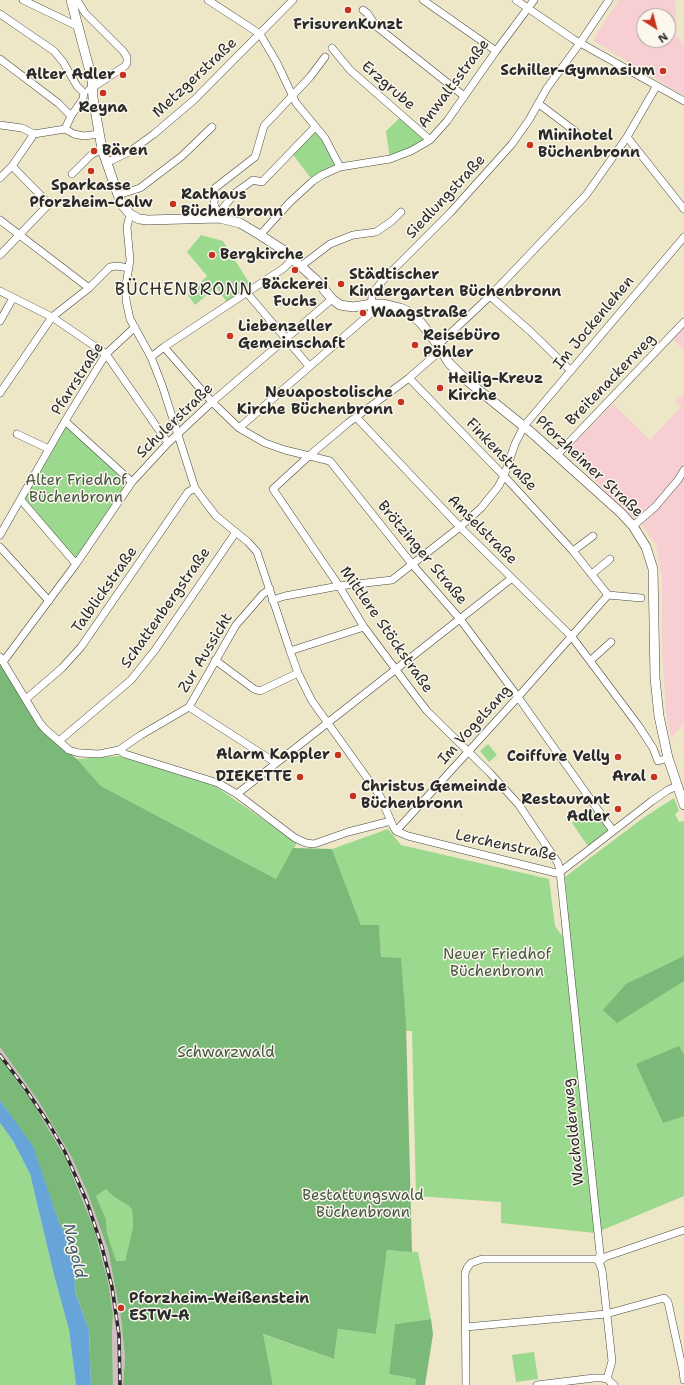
<!DOCTYPE html>
<meta charset="utf-8">
<style>
body{margin:0}
#map{position:relative;width:684px;height:1385px;overflow:hidden;background:#ede6c7;font-family:"Shantell Sans",sans-serif}
canvas{display:block}
.north{position:absolute;left:636px;top:8px;width:40px;height:40px;box-sizing:border-box;background:#fbf7ec;border:1px solid #a8a59f;border-radius:50%;rotate:144deg;font-size:11px;font-weight:700;line-height:16px;text-align:center;color:#2b2b2b}
.north::after{content:'';display:block;margin:auto;width:14px;height:18px;background:#c8321e;clip-path:polygon(50% 0,100% 100%,50% 72%,0 100%)}
</style>
<div id="map">
<canvas width="684" height="1385"></canvas>
<div class="north">N</div>
</div>
<script>
const c = document.querySelector('canvas').getContext('2d');
c.lineJoin = 'round';
function paint(path, color) { c.fillStyle = color; c.fill(path, 'evenodd'); }
const poly = rows => new Path2D(rows.map(r => 'M' + r).join(''));
function strokePath(path, color, width, dash) { c.strokeStyle = color; c.lineWidth = width; c.lineCap = dash ? 'butt' : 'round'; c.setLineDash(dash || []); c.stroke(path); }
function drawText(font, color, halo, rows, align = 'center') {
  c.font = font + ' "Shantell Sans",sans-serif'; c.lineWidth = 3; c.setLineDash([]); c.textBaseline = 'middle'; c.strokeStyle = halo; c.fillStyle = color; for (const [text, x, y, turn = 0] of rows) {
    c.save(); c.translate(x, y); c.rotate((+turn || 0) * Math.PI / 180); c.textAlign = isNaN(turn) ? turn : align; if (halo) c.strokeText(text, 0, 0); c.fillText(text, 0, 0); c.restore();
  }
}
paint(poly([
 [617,0,675,0,677,36,684,45,684,96,594,41,597,33,617,3],
 [644,16,668,16,668,40,644,40],
 [684,328,684,350,673,340],
 [684,393,684,723,671,739,666,712,662,649,662,577,656,545,643,526,612,498,567,451,613,404,650,440,681,407,675,402]
]), '#f7cfd2');
paint(poly([
 [0,1047,39,1102,71,1156,88,1194,108,1250,121,1318,125,1358,123,1385,113,1385,112,1334,113,1314,108,1282,94,1229,65,1157,33,1103,0,1057]
]), '#d2bdc6');
paint(poly([
 [402,116,430,140,390,159,386,131],
 [315,127,340,167,313,181,291,152],
 [201,235,223,241,253,289,229,305,216,287,195,305,188,295,207,276,187,252],
 [66,426,129,482,76,561,23,499,52,452],
 [488,744,497,755,489,762,480,751],
 [120,756,215,786,297,843,276,879,101,786,77,759],
 [674,798,679,811,675,814,679,822,683,821,684,823,684,1196,595,1233,501,1223,501,1202,416,1196,412,1031,402,1031,381,957,379,926,361,925,332,849,388,829,401,845,549,879,555,926,563,937,573,1034,579,1034,565,877,643,818],
 [595,806,613,831,590,849,572,823],
 [0,1123,13,1141,30,1174,54,1275,69,1330,76,1385,0,1385],
 [106,1188,114,1197,129,1206,132,1210,133,1227,125,1261,116,1262,107,1233,106,1219,96,1196],
 [387,1250,418,1252,431,1319,395,1324,389,1374,416,1379,415,1385,273,1385,262,1334,334,1359,338,1329,376,1334],
 [534,1352,538,1379,516,1382,512,1355]
]), '#9ad98e');
paint(poly([
 [0,658,45,734,77,759,101,786,276,879,293,848,332,849,361,925,379,925,381,957,401,958,406,1024,412,1252,387,1250,376,1334,338,1329,334,1359,263,1334,273,1385,123,1385,125,1358,121,1318,108,1250,88,1194,71,1156,39,1102,0,1047],
 [106,1189,114,1197,129,1206,132,1210,133,1227,125,1261,116,1261,107,1233,106,1219,96,1196],
 [684,956,684,981,617,1023,603,1010,626,984],
 [679,1046,684,1055,684,1116,663,1123,636,1064],
 [0,1057,33,1103,65,1157,94,1229,108,1282,113,1314,112,1334,113,1385,91,1385,89,1330,76,1294,73,1265,68,1250,67,1235,60,1225,32,1146,0,1100],
 [431,1319,433,1334,425,1385,415,1385,416,1379,389,1374,395,1324]
]), '#7bb979');
paint(poly([
 [0,1100,33,1146,60,1225,67,1235,68,1250,73,1265,76,1294,89,1330,91,1385,76,1385,69,1330,54,1275,30,1174,13,1141,0,1123]
]), '#67a5d9');
const minor = poly([
 [23,0,77,26],
 [77,0,85,13,123,51,127,57,127,63,125,66,89,90],
 [208,0,260,34,277,63,296,103,325,138,340,167],
 [423,0,496,51],
 [516,0,573,39,684,101],
 [363,10,367,13,376,26,464,96],
 [0,14,54,51,63,62,77,86,84,93,83,99,71,116,65,129],
 [332,48,350,70,430,140],
 [0,59,58,103,71,116],
 [539,104,576,132],
 [0,125,22,128,34,134,65,129,74,134,84,136,99,134],
 [627,137,684,209],
 [106,163,129,152,154,134,194,100,293,0],
 [72,174,91,155,102,149],
 [0,178,12,166,34,134],
 [118,195,140,188,182,156,212,127],
 [130,214,127,227,130,260,126,285,126,300,130,319,151,357,162,385,195,488,206,503,216,516,248,542,257,552,290,651,298,673,312,701,380,796,393,826,396,831,408,836,556,873,560,872,590,849,652,801,668,790,677,786],
 [219,218,214,204,215,188,255,157,264,126,310,77,325,57],
 [219,218,223,208,235,193,253,180,262,182,315,127],
 [0,220,89,288],
 [260,235,290,202,313,181,322,175,340,167,390,159,411,151,430,140,447,121,496,51,534,0],
 [0,255,49,204,12,166],
 [301,266,330,244,353,235,376,232,392,221,401,212],
 [0,291,52,317,106,354,168,443],
 [247,293,309,366],
 [490,296,530,331,571,371],
 [0,321,13,298],
 [438,345,490,296,586,195,627,137,656,87],
 [164,347,212,402,239,428,265,443,285,450,330,461,412,564,460,619,518,697,613,831],
 [441,350,409,378,348,423,310,455,273,489,339,586,364,627,411,690,427,711,490,773,519,805,558,863,560,872,600,1253,599,1262,602,1270,612,1361,607,1379,614,1385],
 [151,357,164,347,284,268,293,259],
 [409,378,504,476,573,551,608,595,641,598],
 [0,393,52,317,89,288,110,267,117,266,129,268],
 [356,417,460,527,572,637,638,725,653,748,658,761,668,758],
 [65,421,132,482],
 [239,428,371,313,372,294,384,279,450,213,512,144,529,120,547,88,580,43,609,0],
 [17,434,49,449],
 [557,455,684,322],
 [21,500,76,564],
 [633,526,655,507,678,480,684,470],
 [0,535,65,421,106,354,135,327],
 [0,547,49,601],
 [573,551,593,536],
 [592,574,610,559],
 [272,600,285,596,339,586,392,580,460,527,481,508,498,487,504,476,515,444,524,426,684,237],
 [290,651,364,627],
 [0,657,40,723,45,729,69,750,79,753,99,754,119,750,125,754,218,783,237,794,295,838,306,843,314,844,348,832,391,821],
 [215,660,254,689,260,691,298,673],
 [590,661,611,642],
 [3,662,76,564,132,482,168,443,212,402,332,299],
 [26,699,62,668,81,647,188,492,195,488],
 [189,707,276,763],
 [59,741,131,680,155,650,236,532],
 [119,750,141,735,189,707,236,625,263,594,270,589],
 [237,794,512,578],
 [396,831,518,697,608,595],
 [466,1327,606,1314,664,1298,668,1302,683,1371,684,1380],
 [466,1385,465,1273,467,1268,471,1263,482,1259,596,1259,599,1262,605,1257,684,1230],
 [537,1385,594,1378,602,1378,607,1379]
]);
const major = poly([
 [71,0,92,79,93,98,102,149,118,195,123,206,130,214,139,219,148,220,219,218,240,223,260,235,283,250,316,280,332,299,340,305,353,307,372,304,384,304,400,308,407,311,421,323,438,345,449,363,465,379,532,433,621,513,633,526,646,547,653,569,655,678,659,716,668,758,684,805]
]);
strokePath(minor, '#484742', 8);
strokePath(major, '#484742', 10);
strokePath(minor, '#fff', 7);
strokePath(major, '#fff', 9);
const rail = poly([
 [0,1055,25,1088,49,1124,64,1150,87,1202,102,1247,112,1287,119,1335,120,1385]
]);
strokePath(rail, '#2b2b2b', 3.5);
strokePath(rail, '#fbf7ec', 2, [6]);
for (const [x, y, r, color] of [
 [348,10,4,"#c8321e"],
 [663,71,4,"#c8321e"],
 [123,75,4,"#c8321e"],
 [103,93,4,"#c8321e"],
 [530,145,4,"#c8321e"],
 [94,151,4,"#c8321e"],
 [91,171,4,"#c8321e"],
 [173,204,4,"#c8321e"],
 [212,255,4,"#c8321e"],
 [295,270,4,"#c8321e"],
 [341,284,4,"#c8321e"],
 [363,313,4,"#c8321e"],
 [230,336,4,"#c8321e"],
 [415,345,4,"#c8321e"],
 [440,388,4,"#c8321e"],
 [401,402,4,"#c8321e"],
 [338,755,4,"#c8321e"],
 [618,757,4,"#c8321e"],
 [300,777,4,"#c8321e"],
 [654,777,4,"#c8321e"],
 [353,796,4,"#c8321e"],
 [618,809,4,"#c8321e"],
 [121,1308,4,"#c8321e"]
]) { const dot = new Path2D(); dot.arc(x, y, r, 0, 2 * Math.PI); c.fillStyle = color; c.fill(dot); strokePath(dot, '#fbf7ec', 1.5); }
drawText('bold 15px', '#2b2b2b', '#fbf7ec', [
 ["FrisurenKunzt",348,25,"center"],
 ["Schiller-Gymnasium",655,71,"right"],
 ["Alter Adler",115,75,"right"],
 ["Reyna",103,108,"center"],
 ["Minihotel",538,136],
 ["Büchenbronn",538,153],
 ["Bären",102,151],
 ["Sparkasse",91,186,"center"],
 ["Pforzheim-Calw",91,203,"center"],
 ["Rathaus",181,195],
 ["Büchenbronn",181,212],
 ["Bergkirche",220,255],
 ["Städtischer",349,275],
 ["Kindergarten Büchenbronn",349,292],
 ["Bäckerei",295,285,"center"],
 ["Fuchs",295,302,"center"],
 ["Waagstraße",371,313],
 ["Liebenzeller",238,327],
 ["Gemeinschaft",238,344],
 ["Reisebüro",423,336],
 ["Pöhler",423,353],
 ["Heilig-Kreuz",448,379],
 ["Kirche",448,396],
 ["Neuapostolische",393,393,"right"],
 ["Kirche Büchenbronn",393,410,"right"],
 ["Alarm Kappler",330,755,"right"],
 ["Coiffure Velly",610,757,"right"],
 ["DIEKETTE",292,777,"right"],
 ["Aral",646,777,"right"],
 ["Christus Gemeinde",361,787],
 ["Büchenbronn",361,804],
 ["Restaurant",610,800,"right"],
 ["Adler",610,817,"right"],
 ["Pforzheim-Weißenstein",129,1299],
 ["ESTW-A",129,1316]
], 'left');
drawText('15px', '#2b2b2b', '#fbf7ec', [
 ["Metzgerstraße",195,78,-43],
 ["Anwaltsstraße",454,84,-53],
 ["Erzgrube",388,86,41],
 ["Siedlungstraße",446,197,-47],
 ["Im Jockenlehen",594,323,-50],
 ["Pfarrstraße",78,379,-57],
 ["Breitenackerweg",611,380,-46],
 ["Schulerstraße",175,421,-44],
 ["Finkenstraße",501,455,46],
 ["Pforzheimer Straße",589,467,43],
 ["Amselstraße",482,530,45],
 ["Brötzinger Straße",422,553,50],
 ["Talblickstraße",105,590,-55],
 ["Schattenbergstraße",166,608,-55],
 ["Mittlere Stöckstraße",386,630,55],
 ["Zur Aussicht",206,653,-59],
 ["Im Vogelsang",475,725,-48],
 ["Lerchenstraße",506,846,12],
 ["Wacholderweg",574,1132,-96]
]);
drawText('15px', '#475644', '#fbf7ec', [
 ["Alter Friedhof",76,481],
 ["Büchenbronn",76,498],
 ["Neuer Friedhof",497,955],
 ["Büchenbronn",497,972],
 ["Schwarzwald",226,1053],
 ["Bestattungswald",363,1196],
 ["Büchenbronn",363,1213]
]);
drawText('italic 16px', '#435c71', '#fbf7ec', [
 ["Nagold",74,1251,77]
]);
c.letterSpacing = '1px';
drawText('17px', '#2b2b2b', '#fbf7ec', [
 ["BÜCHENBRONN",184,291]
]);
c.letterSpacing = '0px';
</script>
